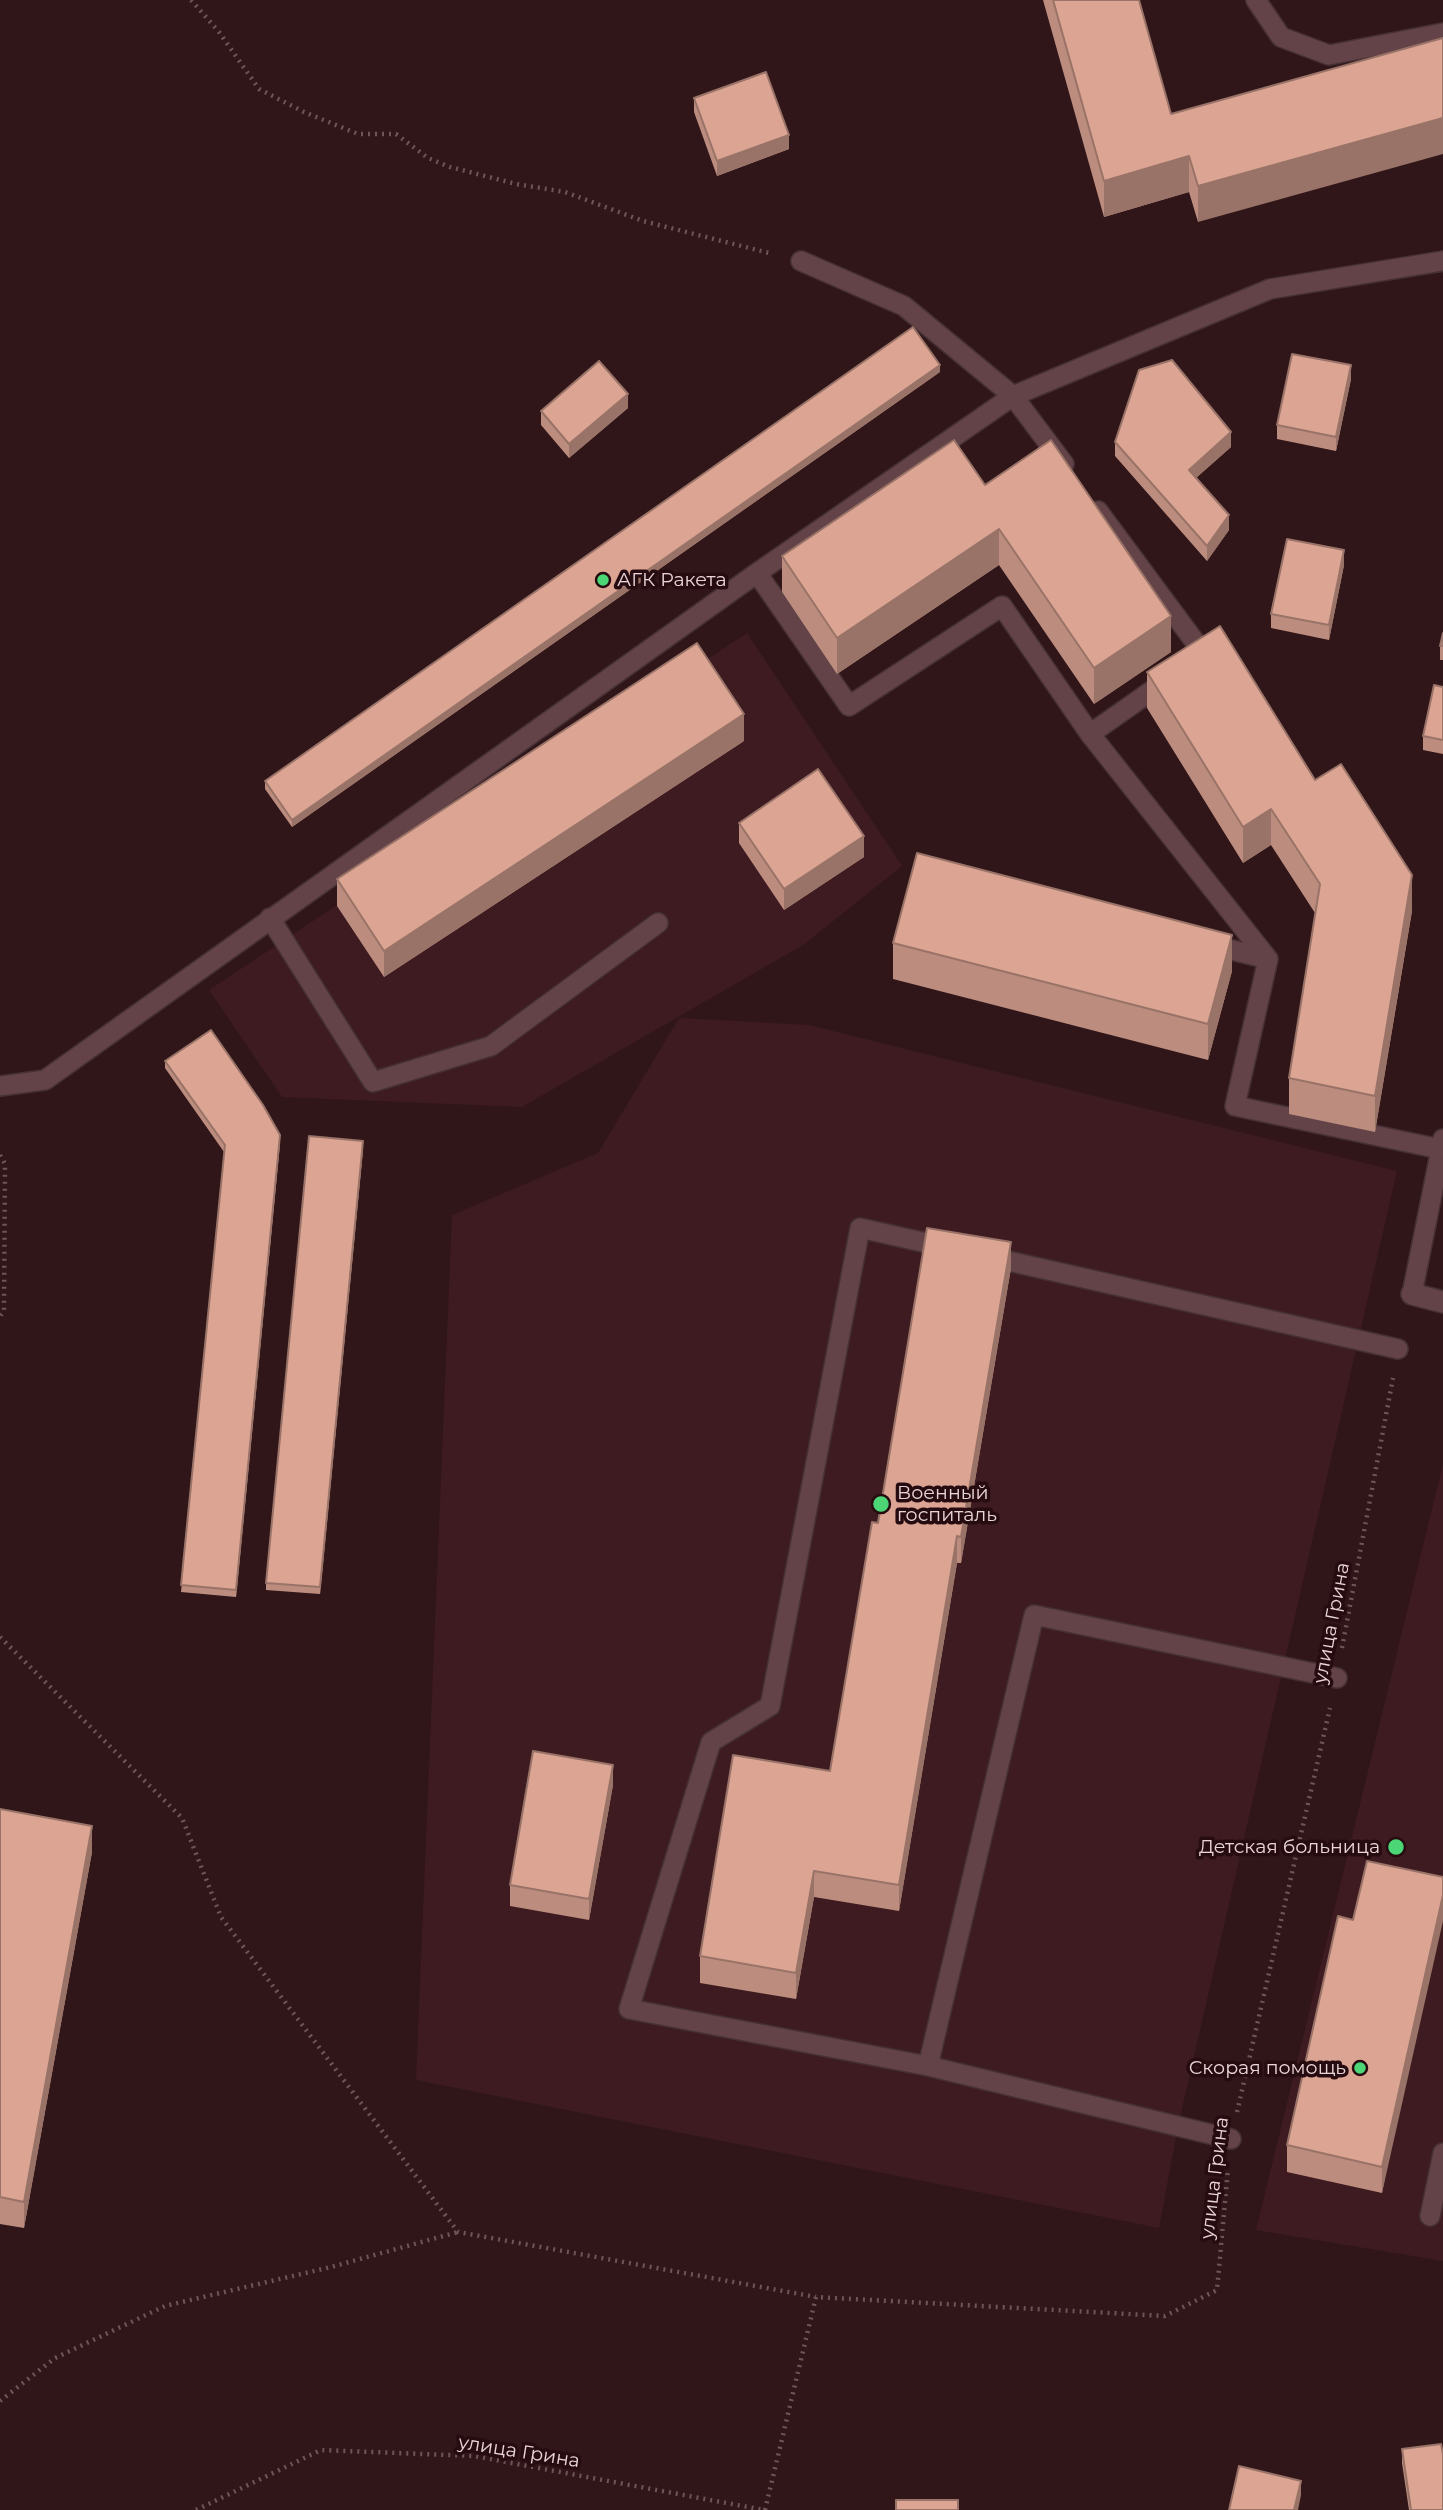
<!DOCTYPE html>
<meta charset="utf-8">
<style>
body{margin:0}
canvas{display:block;background:#301519}
</style>
<canvas width="1443" height="2510"></canvas>
<script>
const c = document.querySelector('canvas').getContext('2d');
c.lineJoin = 'round';
function paint(path, color) { c.fillStyle = color; c.fill(path, 'evenodd'); }
const poly = rows => new Path2D(rows.map(r => 'M' + r).join(''));
function strokePath(path, color, width, dash) { c.strokeStyle = color; c.lineWidth = width; c.lineCap = dash ? 'butt' : 'round'; c.setLineDash(dash || []); c.stroke(path); }
function drawText(font, color, halo, rows, align = 'center') {
  c.font = font + ' Montserrat,sans-serif'; c.lineWidth = 7; c.setLineDash([]); c.textBaseline = 'middle'; c.strokeStyle = halo; c.fillStyle = color; for (const [text, x, y, turn = 0] of rows) {
    c.save(); c.translate(x, y); c.rotate((+turn || 0) * Math.PI / 180); c.textAlign = isNaN(turn) ? turn : align; if (halo) c.strokeText(text, 0, 0); c.fillText(text, 0, 0); c.restore();
  }
}
paint(poly([
 [747,633,902,866,803,945,522,1107,282,1097,209,990],
 [679,1018,809,1025,1397,1171,1178,2126,1159,2228,416,2080,452,1215,598,1153],
 [1443,1464,1443,2261,1256,2230]
]), '#3d1b20');
const lane = poly([
 [1256,0,1281,37,1329,55,1443,33],
 [801,261,904,306,1013,396,1064,464],
 [1098,511,1204,654,1197,659],
 [757,573,849,706,1002,606,1090,734,1268,959,1235,1106,1440,1149],
 [1090,734,1167,680],
 [270,918,373,1082,491,1046,658,923],
 [1208,944,1268,959],
 [0,1086,45,1080,757,573,1013,396,1270,289,1443,261],
 [949,1248,860,1228,770,1706,711,1742,629,2009,928,2066,1231,2139],
 [986,1256,1398,1349],
 [1412,1294,1443,1139],
 [928,2066,1034,1615,1337,1678],
 [1430,2216,1443,2153]
]);
const street = poly([
 [1412,1294,1443,1302]
]);
strokePath(lane, '#453033', 22);
strokePath(street, '#453033', 24);
strokePath(poly([
 [191,0,219,32,259,89,304,112,358,134,396,134,428,158,450,167,516,184,565,192,643,221,773,254],
 [0,1155,5,1164,4,1311,0,1316],
 [0,1637,182,1818,221,1917,458,2232,816,2297],
 [1342,1648,1393,1378],
 [1237,2112,1330,1708],
 [0,2401,55,2358,165,2306,331,2267,458,2232],
 [196,2510,321,2450,474,2456,764,2510],
 [765,2510,816,2297,1165,2316,1217,2290,1228,2169]
]), '#6e5558', 4.5, [2, 5]);
strokePath(lane, '#634347', 19);
strokePath(street, '#634347', 21);
paint(poly([
 [1043,0,1139,0,1171,114,1443,38,1198,222,1189,192,1104,217],
 [694,98,789,149,717,176,694,112],
 [940,372,292,827,265,789,265,781],
 [1351,379,1336,451,1277,439,1277,425],
 [628,408,569,458,541,425,541,411],
 [1115,442,1231,447,1196,478,1229,530,1207,561,1115,456],
 [985,485,1171,652,1094,704,999,565,837,674,782,592,782,556],
 [1344,565,1329,640,1271,628,1271,614],
 [1443,633,1443,660,1440,660,1440,646],
 [1147,672,1315,780,1412,911,1375,1132,1289,1114,1289,1078,1315,913,1271,845,1243,863,1147,708],
 [1443,687,1443,754,1423,750,1423,736],
 [744,741,384,977,337,906,337,879],
 [739,823,864,857,784,910,739,843],
 [893,943,1232,971,1208,1060,893,979],
 [165,1061,280,1143,236,1597,181,1592,224,1152,165,1068],
 [363,1149,320,1594,266,1590,266,1583],
 [1011,1268,961,1563,957,1563,899,1911,814,1897,796,1999,700,1983,700,1956,830,1771,878,1523],
 [613,1785,589,1920,510,1906,510,1885],
 [0,1809,92,1852,24,2228,0,2224],
 [1443,1877,1382,2193,1287,2172,1287,2145,1353,1920],
 [1402,2449,1443,2510,1409,2510,1402,2463]
]), '#bc8d7e');
paint(poly([
 [1443,118,1443,154,1198,222,1198,186],
 [789,135,789,149,717,176,717,161],
 [1189,156,1189,192,1104,217,1104,181],
 [940,365,940,372,292,827,292,820],
 [1351,365,1351,379,1336,451,1336,437],
 [628,394,628,408,569,458,569,444],
 [1231,432,1231,447,1189,484,1189,470],
 [1229,515,1229,530,1207,561,1207,546],
 [999,529,999,565,837,674,837,638],
 [1344,550,1344,565,1329,640,1329,625],
 [1171,616,1171,652,1094,704,1094,668],
 [744,714,744,741,384,977,384,951],
 [1271,809,1271,845,1243,863,1243,827],
 [864,836,864,857,784,910,784,889],
 [1412,875,1412,911,1375,1132,1375,1096],
 [1232,935,1232,971,1208,1060,1208,1024],
 [280,1135,280,1143,236,1597,236,1590],
 [363,1141,363,1149,320,1594,320,1587],
 [1011,1242,1011,1268,961,1563,961,1537],
 [957,1536,957,1563,899,1911,899,1885],
 [613,1765,613,1785,589,1920,589,1899],
 [92,1826,92,1852,24,2228,24,2202],
 [814,1871,814,1897,796,1999,796,1973],
 [1443,1895,1443,1921,1382,2193,1382,2167],
 [1301,2481,1301,2495,1298,2510,1294,2510]
]), '#997367');
const building = poly([
 [1053,0,1139,0,1171,114,1443,38,1443,118,1198,186,1189,156,1104,181,1053,0],
 [766,72,789,135,717,161,694,98,766,72],
 [913,327,940,365,292,820,265,781,913,327],
 [1292,354,1351,365,1336,437,1277,425,1292,354],
 [1172,360,1231,432,1189,470,1229,515,1207,546,1115,442,1139,370,1172,360],
 [599,361,628,394,569,444,541,411,599,361],
 [954,440,985,485,1051,440,1171,616,1094,668,999,529,837,638,782,556,954,440],
 [1287,539,1344,550,1329,625,1271,614,1287,539],
 [1220,626,1315,780,1341,764,1412,875,1375,1096,1289,1078,1320,884,1271,809,1243,827,1147,672,1220,626],
 [1443,633,1443,646,1440,646,1443,633],
 [697,643,744,714,384,951,337,879,697,643],
 [1434,685,1443,687,1443,740,1423,736,1434,685],
 [818,769,864,836,784,889,739,823,818,769],
 [917,853,1232,935,1208,1024,893,943,917,853],
 [211,1030,263,1105,280,1135,236,1590,181,1585,225,1145,165,1061,211,1030],
 [309,1136,363,1141,320,1587,266,1583,309,1136],
 [927,1228,1011,1242,961,1537,957,1536,899,1885,814,1871,796,1973,700,1956,733,1755,830,1771,872,1522,878,1523,927,1228],
 [533,1751,613,1765,589,1899,510,1885,533,1751],
 [0,1809,92,1826,24,2202,0,2197,0,1809],
 [1367,1861,1443,1877,1443,1895,1382,2167,1287,2145,1338,1916,1353,1920,1367,1861],
 [1441,2444,1443,2454,1443,2510,1411,2510,1402,2449,1441,2444],
 [1239,2466,1301,2481,1294,2510,1229,2510,1239,2466],
 [896,2500,958,2500,958,2510,896,2510,896,2500]
]);
paint(building, '#dba493');
strokePath(building, '#997367', 2);
for (const [x, y, r, color] of [
 [603,580,7,"#4dd676"],
 [881,1504,9,"#4dd676"],
 [1396,1847,9,"#4dd676"],
 [1360,2068,7,"#4dd676"]
]) { const dot = new Path2D(); dot.arc(x, y, r, 0, 2 * Math.PI); c.fillStyle = color; c.fill(dot); strokePath(dot, '#260c10', 2.5); }
drawText('19px', '#e9d5d7', '#260c10', [
 ["АГК Ракета",617,580],
 ["Военный",897,1493],
 ["госпиталь",897,1515],
 ["Детская больница",1380,1847,"right"],
 ["Скорая помощь",1346,2068,"right"]
], 'left');
drawText('19px', '#e9d5d7', '#260c10', [
 ["улица Грина",1332,1623,-79],
 ["улица Грина",1215,2178,-83],
 ["улица Грина",519,2452,9]
]);
</script>
